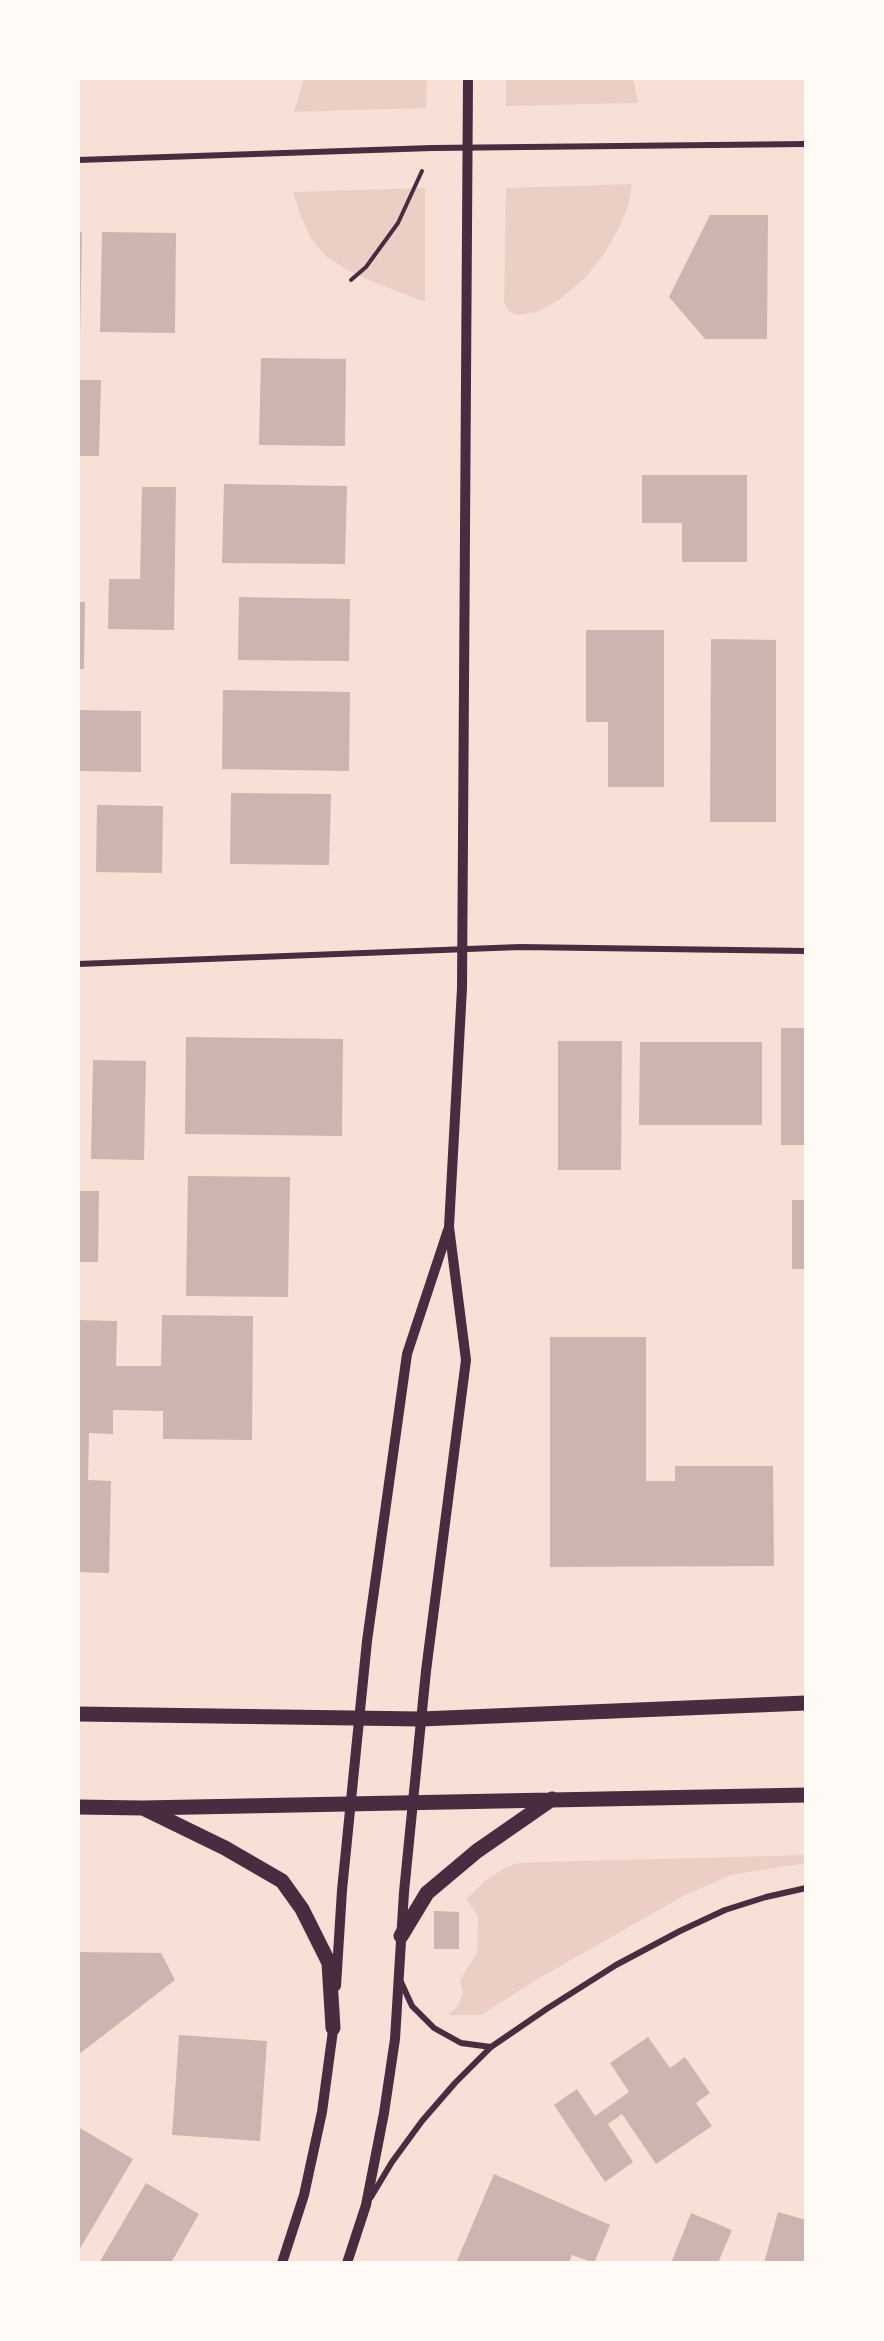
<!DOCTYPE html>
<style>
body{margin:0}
#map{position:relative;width:884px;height:2341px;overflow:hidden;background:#f7e1d7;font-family:"Work Sans",sans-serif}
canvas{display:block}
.frame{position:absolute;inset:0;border:80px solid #fffaf5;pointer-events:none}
</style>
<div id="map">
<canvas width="884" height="2341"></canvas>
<div class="frame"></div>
</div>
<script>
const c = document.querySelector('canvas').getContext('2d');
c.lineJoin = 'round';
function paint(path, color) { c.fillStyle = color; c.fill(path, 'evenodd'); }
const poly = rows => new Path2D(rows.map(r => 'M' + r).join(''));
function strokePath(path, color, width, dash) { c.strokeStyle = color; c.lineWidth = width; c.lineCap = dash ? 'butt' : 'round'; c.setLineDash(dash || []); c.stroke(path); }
paint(poly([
 [304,78,427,78,426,108,294,112],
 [506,78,633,78,638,103,506,106],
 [632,184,629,202,621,224,606,251,586,277,559,300,537,312,517,315,509,311,504,302,506,188],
 [425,188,425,302,371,281,347,270,326,256,311,239,300,214,293,192],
 [806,1855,806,1863,731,1875,685,1895,536,1980,481,2015,448,2015,458,2006,463,1994,460,1980,477,1953,478,1916,466,1899,485,1881,503,1869,518,1863,540,1862]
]), '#ebcfc5');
paint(poly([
 [710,215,768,215,767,339,705,339,669,297],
 [78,232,82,232,80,338,78,338],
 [102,232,176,233,175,333,100,332],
 [261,358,346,359,345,446,259,445],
 [78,380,101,380,99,456,78,456],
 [642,475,747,475,747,562,682,562,682,523,642,523],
 [224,484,347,486,345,564,222,563],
 [142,487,176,487,174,630,108,629,109,579,140,579],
 [239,597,350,599,349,661,238,660],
 [78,602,85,602,84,669,78,669],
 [586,630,664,630,664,787,608,787,608,722,586,722],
 [711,639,776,640,776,822,710,822],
 [223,690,350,692,349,771,222,769],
 [78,710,141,711,141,772,78,771],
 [231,793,331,794,329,865,230,864],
 [97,805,163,806,162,873,96,872],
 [781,1028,806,1028,806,1145,781,1145],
 [186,1037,343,1039,342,1136,185,1134],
 [558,1041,622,1041,621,1170,558,1170],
 [640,1042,762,1042,762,1125,639,1125],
 [93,1060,146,1061,144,1160,91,1159],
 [188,1176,290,1177,288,1297,186,1296],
 [78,1191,99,1191,98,1262,78,1262],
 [792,1200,806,1200,806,1269,792,1269],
 [162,1315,253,1316,252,1440,163,1439,163,1411,113,1410,113,1434,89,1433,88,1480,111,1481,109,1573,78,1572,78,1320,117,1321,116,1366,161,1366],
 [550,1337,646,1337,646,1481,675,1481,675,1466,773,1466,774,1566,550,1567],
 [434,1911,459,1912,459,1949,434,1949],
 [78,1952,161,1953,175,1980,78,2055],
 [179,2035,267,2041,260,2141,172,2135],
 [648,2037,670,2068,685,2057,710,2093,696,2103,712,2126,656,2164,622,2114,608,2124,633,2162,605,2182,554,2105,577,2089,595,2116,629,2092,610,2063],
 [78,2127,133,2159,78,2252],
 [494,2174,610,2225,594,2263,572,2255,569,2263,456,2263],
 [146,2183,199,2214,171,2263,99,2263],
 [778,2212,806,2220,806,2263,764,2263],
 [691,2213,732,2230,718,2263,671,2263]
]), '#ccb4b1');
strokePath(poly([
 [351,280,366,267,398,223,422,171]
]), '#4a2c40', 4);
strokePath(poly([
 [78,160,432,148,806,144],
 [78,964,520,947,806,951],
 [401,1982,412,2006,434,2028,461,2043,491,2047],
 [371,2197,392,2162,422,2121,455,2083,491,2047,548,2008,616,1965,680,1931,725,1910,766,1897,806,1888]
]), '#4a2c40', 6);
strokePath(poly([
 [336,1986,342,1890,367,1641,407,1354,448,1230],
 [282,2263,304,2195,322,2112,334,2023],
 [347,2263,366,2205,384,2113,395,2039,404,1892,426,1671,466,1360,449,1227,462,988,468,78]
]), '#4a2c40', 10);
strokePath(poly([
 [78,1714,421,1719,806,1703],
 [78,1807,142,1808,806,1795],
 [145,1809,225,1848,282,1881,302,1909,329,1963,333,2028],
 [401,1936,427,1893,477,1851,552,1799]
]), '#4a2c40', 15);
</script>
